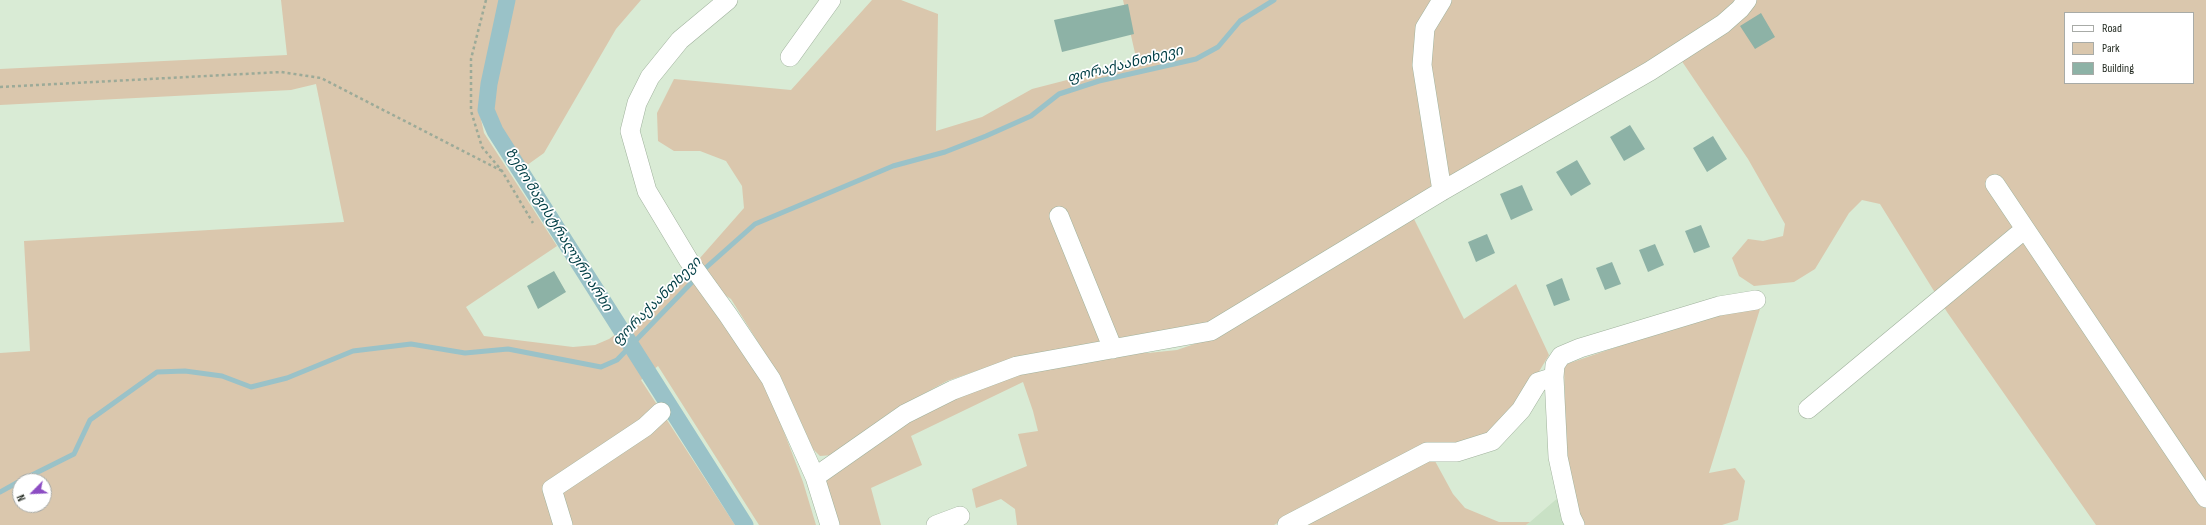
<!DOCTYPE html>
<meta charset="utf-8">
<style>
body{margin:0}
#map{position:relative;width:2206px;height:525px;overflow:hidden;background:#d9ebd5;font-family:"Sofia Sans Condensed",sans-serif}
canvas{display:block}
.legend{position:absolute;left:2064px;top:12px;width:130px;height:72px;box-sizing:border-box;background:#fff;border:1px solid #a8aba7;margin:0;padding:5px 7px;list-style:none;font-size:12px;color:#262d24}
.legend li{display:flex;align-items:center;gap:8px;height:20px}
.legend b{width:20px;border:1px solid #a8aba7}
.north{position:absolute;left:12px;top:473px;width:40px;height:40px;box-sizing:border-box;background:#fff;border:1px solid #a8aba7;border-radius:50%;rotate:246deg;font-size:11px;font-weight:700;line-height:16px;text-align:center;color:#262d24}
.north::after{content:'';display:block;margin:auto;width:14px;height:18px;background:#8c4dc3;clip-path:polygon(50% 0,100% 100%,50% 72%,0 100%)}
</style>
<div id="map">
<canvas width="2206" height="525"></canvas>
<ul class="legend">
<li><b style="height:5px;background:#fff"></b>Road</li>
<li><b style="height:11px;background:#dac7ad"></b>Park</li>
<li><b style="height:11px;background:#8db2a6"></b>Building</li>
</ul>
<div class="north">N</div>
</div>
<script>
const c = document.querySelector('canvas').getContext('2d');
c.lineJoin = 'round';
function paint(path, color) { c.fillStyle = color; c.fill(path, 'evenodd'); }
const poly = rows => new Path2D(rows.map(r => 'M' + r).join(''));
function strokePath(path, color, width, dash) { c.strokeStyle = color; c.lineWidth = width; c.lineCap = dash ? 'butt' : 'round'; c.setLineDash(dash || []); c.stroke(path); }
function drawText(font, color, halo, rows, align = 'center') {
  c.font = font + ' "Sofia Sans Condensed","Noto Sans Georgian",sans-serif'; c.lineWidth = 3.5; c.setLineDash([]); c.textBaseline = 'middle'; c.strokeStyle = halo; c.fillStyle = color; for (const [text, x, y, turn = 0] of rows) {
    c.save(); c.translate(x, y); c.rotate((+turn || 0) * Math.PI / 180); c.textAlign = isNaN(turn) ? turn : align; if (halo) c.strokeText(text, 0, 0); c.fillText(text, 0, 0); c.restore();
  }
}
paint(poly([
 [1560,496,1570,525,1526,525,1530,522]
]), '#c9e1c5');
paint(poly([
 [281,0,500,0,479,110,484,133,557,246,466,307,484,336,573,347,595,345,609,339,630,324,685,275,744,208,742,186,726,161,700,151,674,151,658,141,657,113,674,79,791,90,872,0,901,0,938,14,936,131,982,117,1032,89,1137,62,1123,0,1739,0,1720,18,1637,71,1206,326,1014,360,988,367,947,381,892,411,833,455,820,456,813,449,783,382,731,299,713,287,767,387,803,482,816,525,759,525,658,366,641,380,735,525,0,525,0,353,30,351,24,241,344,222,316,84,291,90,0,105,0,69,287,55],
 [20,481,44,481,44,505,20,505],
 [514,0,641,0,616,29,544,153,523,168,496,124,491,104],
 [1755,0,2206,0,2206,525,2096,525,1947,312,1880,204,1862,200,1849,213,1815,269,1794,282,1754,286,1739,276,1732,258,1748,239,1763,241,1783,236,1785,224,1748,159,1679,57],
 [2065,13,2193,13,2193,83,2065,83],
 [1413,217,1464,319,1516,284,1549,355,1520,403,1481,439,1390,461,1274,525,1017,525,1015,509,1001,499,976,508,972,489,1027,466,1018,434,1038,431,1033,411,1023,382,911,436,922,465,871,488,881,525,838,525,823,483,827,477,903,420,1006,375,1122,352,1148,353,1177,350,1203,341],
 [1760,309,1709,473,1735,468,1745,481,1738,520,1722,525,1583,525,1566,466,1564,365,1722,311],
 [1435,461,1453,494,1465,508,1499,522,1530,522,1526,525,1302,525,1418,463]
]), '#dac7ad');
strokePath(poly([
 [701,272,755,224,893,166,945,152,986,136,1031,116,1059,94,1099,81,1196,59,1218,47,1240,21,1274,0],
 [20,481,74,454,90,420,157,372,185,371,222,376,251,387,287,378,353,351,411,344,465,353,508,349,601,367,617,360,696,278],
 [0,492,20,481]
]), '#9ac2c8', 5);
strokePath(poly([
 [507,0,489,84,486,110,495,131,745,525]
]), '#9ac2c8', 17);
paint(poly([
 [1128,4,1134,34,1062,52,1054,20],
 [1761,13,1775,37,1755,49,1740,26],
 [1630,125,1645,149,1624,161,1610,137],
 [1713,136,1727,159,1707,172,1693,148],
 [1577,160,1591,184,1571,196,1556,172],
 [1522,185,1533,210,1511,220,1500,194],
 [1701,225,1710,247,1694,253,1685,231],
 [1487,234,1495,253,1476,262,1468,242],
 [1655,244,1664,265,1648,272,1639,250],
 [1612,262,1621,284,1605,290,1596,268],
 [554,271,566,292,538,309,527,286],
 [1562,278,1570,300,1554,306,1546,285]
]), '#8db2a6');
const minor = poly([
 [728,0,680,40,650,77,637,103,630,131,647,191,689,261,728,315,771,379,815,477,830,525],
 [1442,0,1425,28,1422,65,1442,191],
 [790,57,831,0],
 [1995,184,2206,498],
 [1059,216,1113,349],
 [1554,377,1555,365,1561,356,1580,348,1719,306,1756,300],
 [1808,409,2025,229],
 [815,477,905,414,953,390,1017,366,1211,331,1442,191,1650,71,1723,24,1740,9,1747,0],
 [563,525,552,489,645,427,661,412],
 [936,525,960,516],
 [1287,525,1427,452,1457,452,1492,441,1521,410,1538,382,1554,377,1558,457,1571,517,1575,525]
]);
strokePath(minor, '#a0b29d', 20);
strokePath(poly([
 [486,0,471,59,471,111,482,147,502,171,533,223],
 [0,87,281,72,321,78,502,171]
]), '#9caa98', 2.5, [3, 3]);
strokePath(minor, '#fff', 19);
drawText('italic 14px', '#003e45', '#fff', [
 ["ფორაქაანთხევი",1125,65,-14],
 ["ზემო მაგისტრალური არხი",558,230,58],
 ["ფორაქაანთხევი",657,302,-45]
]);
</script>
